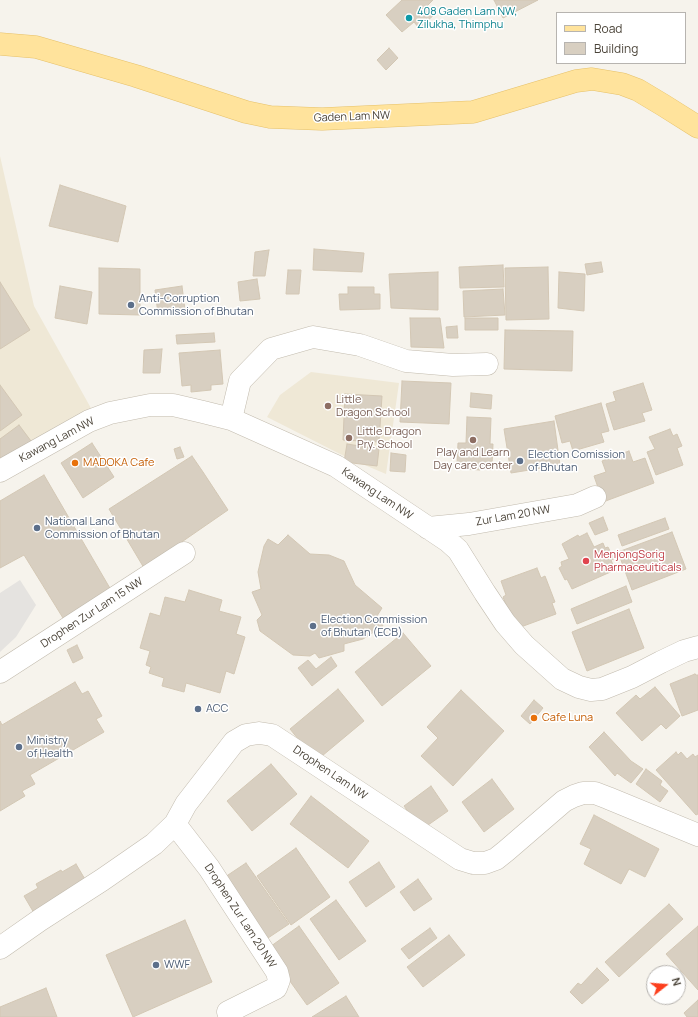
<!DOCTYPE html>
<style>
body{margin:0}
#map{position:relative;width:698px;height:1017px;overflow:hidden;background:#f6f3ec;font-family:Manrope,sans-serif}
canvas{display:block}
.legend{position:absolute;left:556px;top:12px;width:130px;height:52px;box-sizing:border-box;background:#fff;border:1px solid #b7b4b0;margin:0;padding:5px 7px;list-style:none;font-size:12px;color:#4b4439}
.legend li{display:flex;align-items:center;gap:8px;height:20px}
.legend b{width:20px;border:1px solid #b7b4b0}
.north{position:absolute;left:646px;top:965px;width:40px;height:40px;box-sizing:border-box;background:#fff;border:1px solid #b7b4b0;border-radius:50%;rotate:73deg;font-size:11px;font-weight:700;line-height:16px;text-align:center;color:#4b4439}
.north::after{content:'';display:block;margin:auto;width:14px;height:18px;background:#fc3f1d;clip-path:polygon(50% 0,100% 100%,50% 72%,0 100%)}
</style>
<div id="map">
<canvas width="698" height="1017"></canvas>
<ul class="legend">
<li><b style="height:5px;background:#ffe39c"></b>Road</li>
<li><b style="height:11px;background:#d8cfc1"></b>Building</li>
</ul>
<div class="north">N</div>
</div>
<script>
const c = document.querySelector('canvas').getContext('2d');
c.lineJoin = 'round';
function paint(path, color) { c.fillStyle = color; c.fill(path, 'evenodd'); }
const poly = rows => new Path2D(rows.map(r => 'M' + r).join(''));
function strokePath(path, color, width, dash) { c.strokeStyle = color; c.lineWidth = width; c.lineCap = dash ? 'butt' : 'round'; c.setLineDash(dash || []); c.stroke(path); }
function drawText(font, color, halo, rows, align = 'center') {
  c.font = font + ' Manrope,sans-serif'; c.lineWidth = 3; c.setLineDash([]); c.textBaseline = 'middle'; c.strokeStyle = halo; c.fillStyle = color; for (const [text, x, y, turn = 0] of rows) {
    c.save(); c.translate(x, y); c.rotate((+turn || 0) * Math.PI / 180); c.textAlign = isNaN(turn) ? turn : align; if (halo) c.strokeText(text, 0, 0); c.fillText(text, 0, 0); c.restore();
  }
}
paint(poly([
 [0,156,34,306,92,410,0,461],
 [311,372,399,383,386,474,348,458,267,417,280,395]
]), '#efe8d6');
paint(poly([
 [20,580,36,605,16,637,0,652,0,593]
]), '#e5e3e0');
const building = poly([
 [402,0,433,0,427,6,435,14,419,28,414,22,402,32,386,15,402,0],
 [494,0,538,0,503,18,494,0],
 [389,48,398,58,386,70,377,60,389,48],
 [60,185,126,206,118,242,49,226,60,185],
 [314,249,364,253,362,272,313,270,314,249],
 [269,250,265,276,253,276,255,252,269,250],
 [601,262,603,272,587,275,585,264,601,262],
 [503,265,504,287,460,288,459,267,503,265],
 [548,267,549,319,506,320,505,268,548,267],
 [99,268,140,269,140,315,99,314,99,268],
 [288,270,301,270,299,294,286,294,288,270],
 [438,272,438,310,391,308,389,274,438,272],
 [559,272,585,274,584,311,558,308,559,272],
 [257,279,260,299,240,301,238,282,257,279],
 [0,282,30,330,0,349,0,282],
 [60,286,92,292,87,324,55,318,60,286],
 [182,286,185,310,158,314,155,290,182,286],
 [348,287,374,287,374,294,380,294,380,309,340,310,339,294,348,294,348,287],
 [503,289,505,315,464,317,463,291,503,289],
 [410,318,440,318,444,348,411,347,410,318],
 [465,318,498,318,498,330,465,330,465,318],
 [457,326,458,338,447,338,446,327,457,326],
 [505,330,573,331,572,371,504,369,505,330],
 [214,333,215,342,177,344,176,335,214,333],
 [162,349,160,373,143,373,144,350,162,349],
 [220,350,223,384,211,385,211,390,191,392,191,385,182,386,179,353,220,350],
 [402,381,451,383,449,424,400,422,402,381],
 [643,383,652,410,642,413,645,421,614,430,606,404,616,401,613,392,643,383],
 [0,385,22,415,0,431,0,385],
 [471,393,492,395,491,409,470,407,471,393],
 [345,394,382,396,379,442,343,440,345,394],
 [601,403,609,431,601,433,604,442,573,451,570,441,562,443,555,416,601,403],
 [467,417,491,418,490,444,493,444,492,465,481,465,480,470,468,469,468,465,457,464,458,443,466,443,467,417],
 [554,421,560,465,511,473,504,429,554,421],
 [19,425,31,441,0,463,0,439,19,425],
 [670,429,673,436,677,434,682,446,677,448,683,465,656,475,647,452,655,449,649,437,670,429],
 [92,443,114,477,83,498,61,463,92,443],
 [347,444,379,449,377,466,344,462,347,444],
 [180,447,184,457,177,459,174,449,180,447],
 [629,451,633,462,645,458,654,483,603,502,594,476,606,472,602,461,629,451],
 [391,453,406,455,405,472,390,471,391,453],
 [192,456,203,472,228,510,144,568,109,509,192,456],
 [44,475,111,590,63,618,24,555,0,568,0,501,44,475],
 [603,517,608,530,595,535,589,523,603,517],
 [665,518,669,529,622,546,618,535,665,518],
 [672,532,686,569,632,590,618,552,672,532],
 [587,533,594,547,603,543,605,548,608,547,614,559,611,560,615,570,572,589,567,579,565,580,559,568,562,566,561,562,569,559,562,544,578,535,579,537,587,533],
 [288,535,310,554,329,555,344,561,355,585,382,608,377,616,383,626,363,639,344,644,344,651,319,658,315,653,310,656,293,655,260,631,257,620,262,615,252,592,261,589,258,572,264,546,268,539,278,545,288,535],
 [537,568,541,578,545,576,555,602,552,603,556,614,518,628,511,617,503,597,506,595,501,581,537,568],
 [626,586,632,602,577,624,571,609,626,586],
 [189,590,222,600,219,611,241,617,236,634,245,637,234,674,226,671,220,693,186,683,184,692,162,686,164,678,149,673,151,667,146,665,150,651,140,648,150,613,160,616,165,597,185,602,189,590],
 [629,609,644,648,587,671,572,632,629,609],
 [403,633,431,666,382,706,355,672,403,633],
 [77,645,83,658,73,663,67,650,77,645],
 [331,657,337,666,312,686,298,668,308,660,316,669,331,657],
 [695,674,696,675,698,675,698,710,682,716,670,684,695,674],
 [75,682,82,694,88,691,102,716,96,719,104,732,30,775,35,784,22,791,25,796,0,811,0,721,2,725,75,682],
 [655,687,680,716,666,729,661,724,642,741,616,713,636,695,640,699,655,687],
 [338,689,364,721,316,761,290,729,338,689],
 [461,690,504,731,453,786,421,756,438,738,427,727,461,690],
 [534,700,543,708,530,724,521,716,534,700],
 [604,732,631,761,643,769,631,783,617,773,615,776,589,747,604,732],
 [676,752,678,755,681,752,687,759,693,754,695,757,698,755,698,814,696,815,656,770,676,752],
 [271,764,297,794,252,831,227,801,271,764],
 [646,769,662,781,660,785,668,791,660,802,636,784,646,769],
 [492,779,514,809,484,832,462,802,492,779],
 [431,786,448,811,421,830,404,806,431,786],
 [311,796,369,841,348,868,290,824,311,796],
 [594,815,659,849,645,877,629,869,621,884,584,864,591,849,580,844,594,815],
 [296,848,330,897,291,925,257,876,296,848],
 [379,862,395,887,366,907,349,882,379,862],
 [246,863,289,924,265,940,222,879,246,863],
 [76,864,86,881,34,913,24,896,38,888,36,884,61,870,62,872,76,864],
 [418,879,432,899,414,911,400,892,418,879],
 [336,900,366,941,339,960,310,919,336,900],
 [669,904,683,919,619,977,605,962,669,904],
 [185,920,212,982,133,1017,106,955,185,920],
 [299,926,339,983,307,1005,267,949,299,926],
 [698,926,698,990,666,954,698,926],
 [430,928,437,938,409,959,401,949,430,928],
 [449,935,465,955,423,987,407,967,449,935],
 [597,968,609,980,582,1004,570,992,578,983,581,985,597,968],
 [46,988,57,1017,0,1017,0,1007,46,988],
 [346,996,359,1017,312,1017,346,996],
 [698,1000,698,1017,687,1017,684,1013,698,1000]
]);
paint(building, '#d8cfc1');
strokePath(building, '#d3c7b4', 1);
const minor = poly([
 [231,419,240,381,271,349,313,337,360,345,406,361,453,365,487,364],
 [0,471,89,421,110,413,150,405,173,405,203,412,231,419,336,466,448,541,458,550,485,593,505,623,524,645,562,679,579,687,591,690,602,689,632,677,661,662,684,651,698,647],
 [428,528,469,524,577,505,595,497],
 [0,672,184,553],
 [175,824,209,868,277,972,279,980,276,988,228,1012],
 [0,948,40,920,102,880,154,844,175,824,186,804,234,742,246,735,259,733,272,735,460,859,473,863,485,863,496,859,506,851,564,801,574,796,583,793,595,793,608,798,698,835]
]);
const major = poly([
 [0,44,36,47,136,76,246,112,270,117,322,119,473,112,576,81,592,79,622,84,638,90,663,105,698,127]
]);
strokePath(minor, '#c2bbae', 23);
strokePath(major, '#e6c16a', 23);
strokePath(minor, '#fff', 22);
strokePath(major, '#ffe39c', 22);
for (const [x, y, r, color] of [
 [409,18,4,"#0f9aa8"],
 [131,305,4,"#5c6f8a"],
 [328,406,4,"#8d6e63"],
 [349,438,4,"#8d6e63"],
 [473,440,4,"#8d6e63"],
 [520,461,4,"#5c6f8a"],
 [75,463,4,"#e8710a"],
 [37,528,4,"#5c6f8a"],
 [586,561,4,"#e0444e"],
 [313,626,4,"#5c6f8a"],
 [198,709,4,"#5c6f8a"],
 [534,718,4,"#e8710a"],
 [19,747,4,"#5c6f8a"],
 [156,965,4,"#5c6f8a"]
]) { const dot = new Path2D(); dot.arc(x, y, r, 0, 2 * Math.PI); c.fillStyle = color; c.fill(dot); strokePath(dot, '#fff', 1.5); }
drawText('11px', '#0d838f', '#fff', [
 ["408 Gaden Lam NW,",417,12],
 ["Zilukha, Thimphu",417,25]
], 'left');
drawText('11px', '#4b4439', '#fff', [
 ["Gaden Lam NW",352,117,-2],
 ["Kawang Lam NW",57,440,-28],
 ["Kawang Lam NW",377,494,34],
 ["Zur Lam 20 NW",513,516,-10],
 ["Drophen Zur Lam 15 NW",92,613,-33],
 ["Drophen Lam NW",330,773,34],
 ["Drophen Zur Lam 20 NW",240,916,57]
]);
drawText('11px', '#4e5e75', '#fff', [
 ["Anti-Corruption",139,299],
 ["Commission of Bhutan",139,312],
 ["Election Comission",528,455],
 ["of Bhutan",528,468],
 ["National Land",45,522],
 ["Commission of Bhutan",45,535],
 ["Election Commission",321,620],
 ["of Bhutan (ECB)",321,633],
 ["ACC",206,709],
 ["Ministry",27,741],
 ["of Health",27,754],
 ["WWF",164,965]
], 'left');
drawText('11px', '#785e54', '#fff', [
 ["Little",336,400],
 ["Dragon School",336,413],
 ["Little Dragon",357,432],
 ["Pry. School",357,445],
 ["Play and Learn",473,453,"center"],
 ["Day care center",473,466,"center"]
], 'left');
drawText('11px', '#c56008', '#fff', [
 ["MADOKA Cafe",83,463],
 ["Cafe Luna",542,718]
], 'left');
drawText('11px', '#be3a42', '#fff', [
 ["MenjongSorig",594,555],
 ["Pharmaceuiticals",594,568]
], 'left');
</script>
